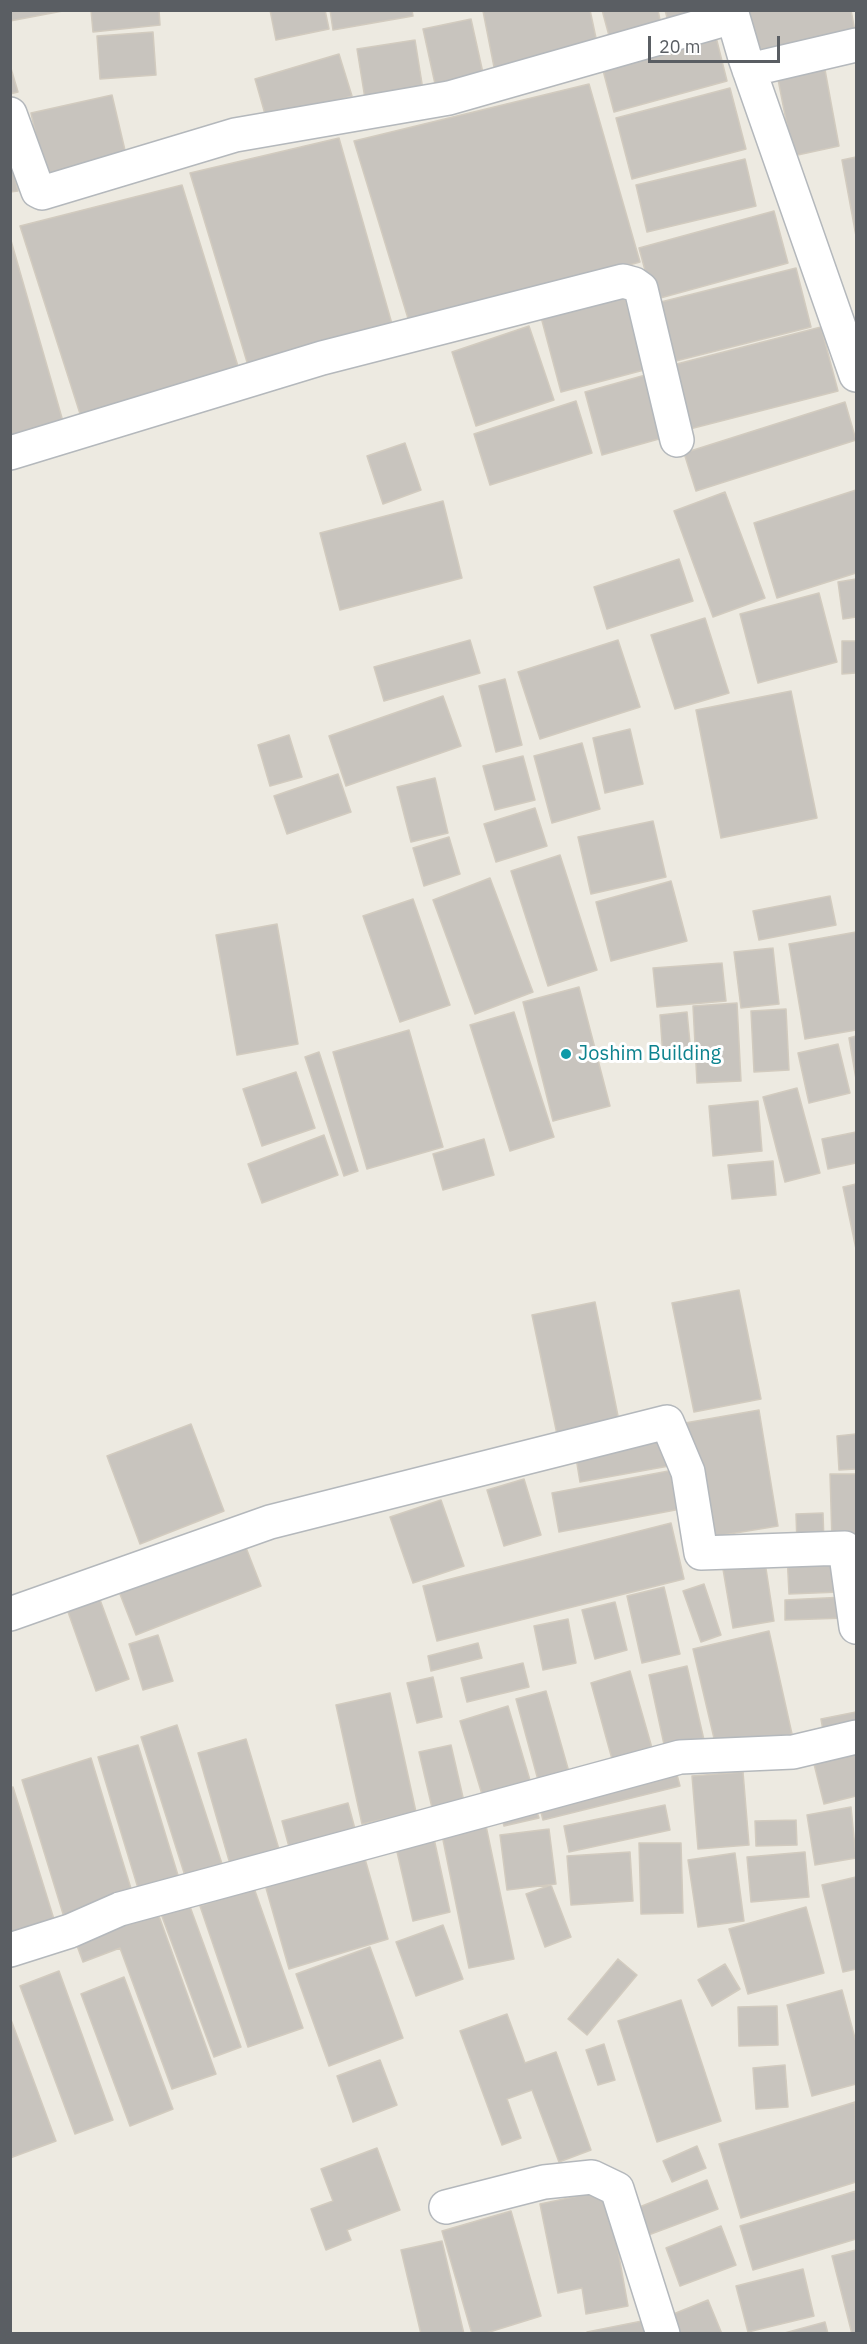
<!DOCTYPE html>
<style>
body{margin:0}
#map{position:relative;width:867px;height:2344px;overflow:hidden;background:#edeae1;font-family:"IBM Plex Sans",sans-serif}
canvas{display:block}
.frame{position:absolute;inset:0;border:12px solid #5a5e63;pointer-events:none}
.scale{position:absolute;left:648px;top:36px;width:132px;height:27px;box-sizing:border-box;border:3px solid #5a5e63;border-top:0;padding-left:8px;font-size:18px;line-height:21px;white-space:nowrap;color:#5a5e63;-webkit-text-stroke:4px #fff;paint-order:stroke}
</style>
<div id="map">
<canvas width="867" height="2344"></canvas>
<div class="frame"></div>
<div class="scale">20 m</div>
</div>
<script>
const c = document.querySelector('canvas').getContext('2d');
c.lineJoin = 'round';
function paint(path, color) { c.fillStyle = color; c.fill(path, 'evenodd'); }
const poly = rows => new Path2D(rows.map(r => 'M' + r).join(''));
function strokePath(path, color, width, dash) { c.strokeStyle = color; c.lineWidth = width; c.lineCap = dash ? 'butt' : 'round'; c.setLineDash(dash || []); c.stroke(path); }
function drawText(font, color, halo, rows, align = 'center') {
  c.font = font + ' "IBM Plex Sans",sans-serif'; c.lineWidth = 6; c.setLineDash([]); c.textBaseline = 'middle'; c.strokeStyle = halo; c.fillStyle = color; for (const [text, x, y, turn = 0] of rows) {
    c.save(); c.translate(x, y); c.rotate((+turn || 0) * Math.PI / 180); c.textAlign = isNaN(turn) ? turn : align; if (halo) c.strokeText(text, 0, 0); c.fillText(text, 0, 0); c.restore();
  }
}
const building = poly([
 [10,10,68,10,10,21,10,10],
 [91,10,159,10,160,25,93,32,91,10],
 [270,10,325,10,329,29,276,40,270,10],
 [330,10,412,10,413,16,333,30,330,10],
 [590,10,599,52,495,72,483,11,590,10],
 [602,10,658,10,662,30,611,43,602,10],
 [665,10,723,10,670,29,665,10],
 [749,10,851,10,855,32,757,50,749,10],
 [471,19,485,82,437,93,423,29,471,19],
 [714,29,727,81,614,112,600,59,714,29],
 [153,32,156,75,100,79,97,36,153,32],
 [415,40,424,96,366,105,357,49,415,40],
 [339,54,352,96,267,121,255,79,339,54],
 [823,59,839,146,793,156,776,69,823,59],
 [10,65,18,92,10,94,10,65],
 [589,84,640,262,410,325,354,141,589,84],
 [730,88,746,149,632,179,616,118,730,88],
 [112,95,128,163,46,181,31,113,112,95],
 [339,138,394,331,250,372,190,173,339,138],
 [10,156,18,191,10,192,10,156],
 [856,157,856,236,842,160,856,157],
 [745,159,756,206,647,232,636,185,745,159],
 [182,185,241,376,82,420,20,226,182,185],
 [774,211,788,263,653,300,639,248,774,211],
 [10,237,64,425,10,441,10,237],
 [796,268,811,327,664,364,649,305,796,268],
 [624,294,644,370,561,392,541,317,624,294],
 [529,326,554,400,476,426,452,352,529,326],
 [821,327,838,391,682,431,665,367,821,327],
 [649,374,666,437,602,455,585,392,649,374],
 [576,401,592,453,490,485,474,434,576,401],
 [845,402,856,440,696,491,684,453,845,402],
 [405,443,421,490,383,504,367,456,405,443],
 [856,490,856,573,777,598,754,523,856,490],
 [725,492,765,598,713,617,674,511,725,492],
 [443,501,462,578,340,610,320,533,443,501],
 [679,559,693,601,607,629,594,587,679,559],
 [856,579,856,617,843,619,838,582,856,579],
 [819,593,837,662,758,683,740,614,819,593],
 [705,618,729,693,675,709,651,635,705,618],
 [470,640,480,673,384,701,374,667,470,640],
 [618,640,640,707,540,739,518,672,618,640],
 [842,641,856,641,856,673,842,674,842,641],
 [505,679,522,745,496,752,479,686,505,679],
 [791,691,817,818,721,838,696,710,791,691],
 [443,696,461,746,346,786,329,736,443,696],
 [630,729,643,784,605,793,593,738,630,729],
 [289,735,302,777,270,786,258,745,289,735],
 [582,743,600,809,552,823,534,756,582,743],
 [523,756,535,800,495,810,483,766,523,756],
 [338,774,351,812,287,834,274,796,338,774],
 [435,778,448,833,411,842,397,787,435,778],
 [535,808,547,846,496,862,484,824,535,808],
 [653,821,666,877,591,894,578,837,653,821],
 [449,837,460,874,424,886,413,848,449,837],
 [560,855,597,970,548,986,511,871,560,855],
 [490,878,533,992,475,1014,433,900,490,878],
 [671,881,687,941,611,961,596,902,671,881],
 [830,896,836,925,759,940,753,911,830,896],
 [413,899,450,1005,400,1022,363,916,413,899],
 [277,924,298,1044,237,1055,216,935,277,924],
 [856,932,856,1030,805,1039,789,944,856,932],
 [773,948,779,1004,741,1008,734,952,773,948],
 [722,963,726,1001,657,1007,653,968,722,963],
 [579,987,610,1106,553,1121,523,1002,579,987],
 [737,1003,741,1081,697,1083,693,1006,737,1003],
 [786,1009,789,1070,754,1072,751,1011,786,1009],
 [514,1012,554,1137,510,1151,470,1025,514,1012],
 [687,1012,691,1054,663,1057,660,1015,687,1012],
 [409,1030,443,1147,367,1169,333,1052,409,1030],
 [856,1036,856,1079,849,1038,856,1036],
 [838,1044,850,1093,809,1103,798,1053,838,1044],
 [319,1052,358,1171,344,1176,305,1057,319,1052],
 [296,1072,315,1128,262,1146,243,1089,296,1072],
 [797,1088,820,1173,785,1182,763,1097,797,1088],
 [758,1101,762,1151,713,1156,709,1106,758,1101],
 [856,1132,856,1163,828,1169,822,1139,856,1132],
 [324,1135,338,1175,262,1203,248,1164,324,1135],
 [484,1139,494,1175,443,1190,433,1154,484,1139],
 [773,1161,776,1195,732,1199,728,1165,773,1161],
 [856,1184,856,1249,843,1187,856,1184],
 [739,1290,761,1399,694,1412,672,1303,739,1290],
 [595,1302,620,1426,558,1439,532,1315,595,1302],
 [759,1410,778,1526,705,1538,685,1423,759,1410],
 [191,1424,224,1511,140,1544,107,1456,191,1424],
 [856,1434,856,1469,839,1470,837,1436,856,1434],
 [664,1436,669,1466,580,1482,575,1452,664,1436],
 [679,1469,686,1508,559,1532,552,1493,679,1469],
 [830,1474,856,1474,856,1540,832,1541,830,1474],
 [524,1479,541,1535,504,1546,487,1490,524,1479],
 [441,1500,464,1566,413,1583,390,1517,441,1500],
 [823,1513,824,1543,797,1544,796,1514,823,1513],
 [671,1523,684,1579,437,1641,423,1586,671,1523],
 [243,1540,261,1586,136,1635,118,1589,243,1540],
 [839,1551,840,1592,789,1594,787,1553,839,1551],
 [765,1562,774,1621,733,1628,723,1569,765,1562],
 [704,1584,721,1635,701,1642,683,1591,704,1584],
 [664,1587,680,1654,642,1663,627,1596,664,1587],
 [99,1597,129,1679,96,1691,67,1609,99,1597],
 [845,1597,846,1618,785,1620,785,1600,845,1597],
 [615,1602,627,1650,595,1659,582,1610,615,1602],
 [568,1619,576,1663,543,1670,534,1626,568,1619],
 [769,1631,792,1734,717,1751,693,1649,769,1631],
 [158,1635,173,1681,143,1690,129,1644,158,1635],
 [478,1643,482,1658,431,1671,428,1656,478,1643],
 [523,1663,529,1687,467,1702,461,1678,523,1663],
 [687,1666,704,1740,665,1749,649,1675,687,1666],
 [630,1671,652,1748,612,1759,591,1683,630,1671],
 [433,1677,442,1717,417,1723,407,1683,433,1677],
 [546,1691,569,1772,538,1780,516,1699,546,1691],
 [390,1693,416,1812,362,1824,336,1705,390,1693],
 [508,1706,532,1787,484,1801,460,1721,508,1706],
 [856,1712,856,1730,824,1736,821,1719,856,1712],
 [177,1725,223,1867,186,1879,141,1737,177,1725],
 [246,1739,281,1856,232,1871,198,1753,246,1739],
 [138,1745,181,1885,141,1898,98,1757,138,1745],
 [451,1745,465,1806,433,1812,419,1752,451,1745],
 [856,1749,856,1796,824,1804,813,1760,856,1749],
 [91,1758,133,1895,64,1917,22,1780,91,1758],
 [675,1767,680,1786,543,1820,538,1801,675,1767],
 [743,1772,749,1845,698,1849,692,1776,743,1772],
 [13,1787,57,1929,10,1943,10,1788,13,1787],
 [348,1803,358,1840,292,1858,282,1821,348,1803],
 [665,1805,670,1830,569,1852,564,1826,665,1805],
 [535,1806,539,1818,504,1826,501,1815,535,1806],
 [851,1807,856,1858,815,1865,807,1815,851,1807],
 [796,1820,797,1845,756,1846,755,1821,796,1820],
 [485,1821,514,1959,469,1968,441,1830,485,1821],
 [549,1829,556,1884,507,1890,500,1835,549,1829],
 [433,1834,450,1912,413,1921,395,1843,433,1834],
 [639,1843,681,1843,683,1913,641,1914,639,1843],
 [363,1852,388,1939,289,1969,264,1881,363,1852],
 [630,1852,633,1901,571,1905,567,1856,630,1852],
 [805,1852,809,1897,751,1902,747,1857,805,1852],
 [735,1853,744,1921,698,1927,688,1860,735,1853],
 [856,1877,856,1969,843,1972,822,1885,856,1877],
 [551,1885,571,1937,545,1947,526,1894,551,1885],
 [254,1888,303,2028,248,2047,200,1906,254,1888],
 [188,1901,241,2047,214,2057,160,1911,188,1901],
 [155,1905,216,2074,172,2089,120,1948,83,1962,73,1935,155,1905],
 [806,1907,824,1973,748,1994,729,1929,806,1907],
 [443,1925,463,1979,416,1996,396,1942,443,1925],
 [370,1947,403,2038,329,2066,296,1974,370,1947],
 [618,1959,637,1975,587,2035,568,2019,618,1959],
 [725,1964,740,1989,712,2006,698,1980,725,1964],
 [59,1971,113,2120,75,2134,20,1986,59,1971],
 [124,1977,173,2109,130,2126,81,1994,124,1977],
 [842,1990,856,2042,856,2084,812,2096,787,2005,842,1990],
 [681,2000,721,2121,657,2142,618,2021,681,2000],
 [777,2006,778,2045,739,2046,738,2007,777,2006],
 [507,2014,525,2063,556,2052,591,2150,559,2162,532,2090,507,2099,521,2138,502,2145,460,2031,507,2014],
 [10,2017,56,2141,10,2158,10,2017],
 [604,2044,615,2080,598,2085,586,2050,604,2044],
 [380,2060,397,2105,353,2122,337,2076,380,2060],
 [785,2065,788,2107,756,2109,753,2068,785,2065],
 [855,2102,856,2182,741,2218,719,2144,855,2102],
 [697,2146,706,2168,672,2182,663,2161,697,2146],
 [377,2148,400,2210,347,2230,351,2240,326,2250,311,2209,333,2201,321,2169,377,2148],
 [707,2180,718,2209,643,2237,632,2210,707,2180],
 [607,2190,628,2306,586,2314,582,2288,558,2293,540,2204,607,2190],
 [856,2191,856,2239,753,2270,740,2226,856,2191],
 [511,2211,541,2316,483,2334,472,2334,442,2231,511,2211],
 [721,2226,736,2265,680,2286,666,2248,721,2226],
 [442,2241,464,2334,421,2334,401,2250,442,2241],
 [856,2250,856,2334,852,2334,832,2256,856,2250],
 [803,2269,814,2316,748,2332,736,2286,803,2269],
 [708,2300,722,2334,673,2334,666,2317,708,2300],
 [647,2320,650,2334,588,2334,587,2332,647,2320],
 [825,2322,828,2334,781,2334,825,2322]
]);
paint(building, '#c8c4be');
strokePath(building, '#d2cbbf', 1.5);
const minor = poly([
 [731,10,745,58,856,375],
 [749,70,856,45],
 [10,114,38,191,42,193,235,135,449,98,733,17],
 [10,453,322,358,623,281,634,284,641,289,677,440],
 [10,1614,270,1522,667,1422,688,1472,701,1553,845,1548,856,1627],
 [10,1950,70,1931,120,1909,680,1757,793,1752,856,1737],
 [446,2207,544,2182,592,2177,617,2189,663,2334]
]);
strokePath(minor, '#b4b8bc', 36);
strokePath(minor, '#fff', 33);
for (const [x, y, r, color] of [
 [566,1054,6,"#0f9aa8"]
]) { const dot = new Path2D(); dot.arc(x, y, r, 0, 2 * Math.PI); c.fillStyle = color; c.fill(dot); strokePath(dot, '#fff', 2); }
drawText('20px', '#0d838f', '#fff', [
 ["Joshim Building",578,1054]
], 'left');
</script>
